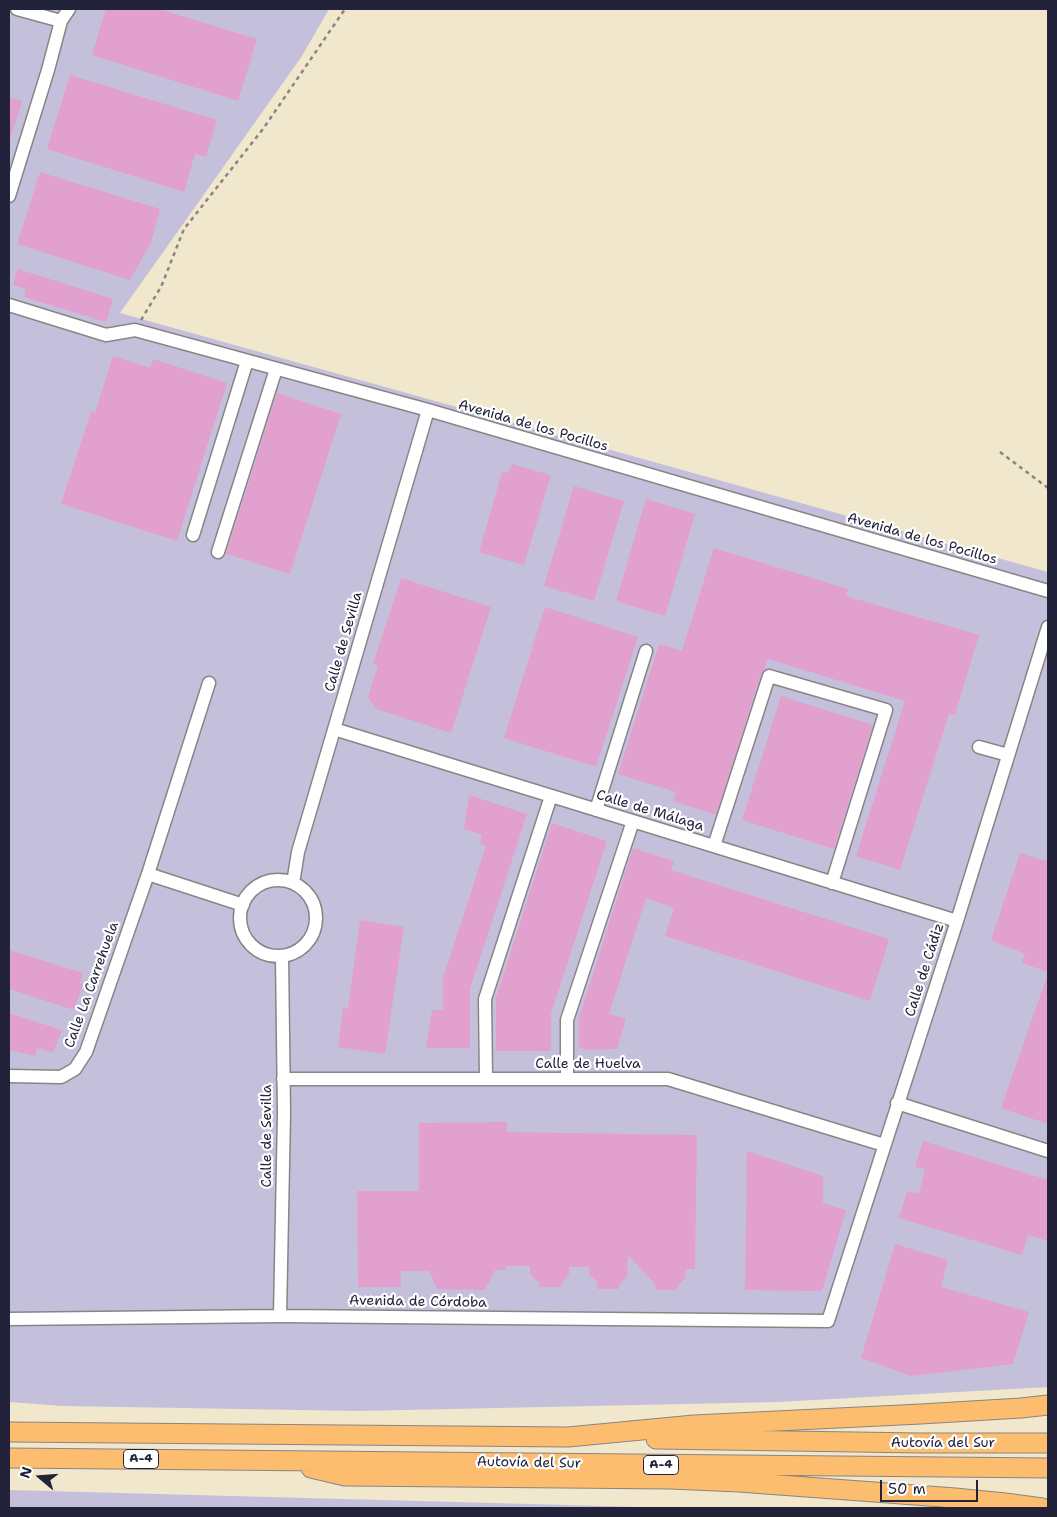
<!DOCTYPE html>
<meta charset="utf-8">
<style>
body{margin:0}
#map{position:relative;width:1057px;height:1517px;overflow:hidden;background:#f1e7cd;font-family:"Shantell Sans",sans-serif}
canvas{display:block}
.frame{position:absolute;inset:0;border:10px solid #22223b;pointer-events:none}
.north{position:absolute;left:15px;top:1452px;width:50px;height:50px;-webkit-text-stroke:4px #fff;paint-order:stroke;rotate:288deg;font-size:14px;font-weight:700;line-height:20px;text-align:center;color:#22223b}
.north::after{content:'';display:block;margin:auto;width:18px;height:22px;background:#22223b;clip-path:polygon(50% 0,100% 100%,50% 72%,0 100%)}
.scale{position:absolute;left:880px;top:1480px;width:98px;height:22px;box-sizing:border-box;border:2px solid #22223b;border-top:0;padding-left:6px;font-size:15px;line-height:18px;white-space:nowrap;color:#22223b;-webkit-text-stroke:4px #fff;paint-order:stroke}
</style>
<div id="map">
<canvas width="1057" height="1517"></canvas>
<div class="frame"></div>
<div class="north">N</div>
<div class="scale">50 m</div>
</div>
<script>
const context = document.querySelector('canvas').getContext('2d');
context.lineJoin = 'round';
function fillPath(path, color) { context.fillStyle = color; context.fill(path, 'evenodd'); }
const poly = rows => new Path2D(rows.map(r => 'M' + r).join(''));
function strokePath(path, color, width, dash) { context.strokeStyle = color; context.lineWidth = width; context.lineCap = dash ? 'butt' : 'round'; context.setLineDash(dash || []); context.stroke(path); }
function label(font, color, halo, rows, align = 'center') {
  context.font = font + ' "Shantell Sans",sans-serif'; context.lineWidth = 4.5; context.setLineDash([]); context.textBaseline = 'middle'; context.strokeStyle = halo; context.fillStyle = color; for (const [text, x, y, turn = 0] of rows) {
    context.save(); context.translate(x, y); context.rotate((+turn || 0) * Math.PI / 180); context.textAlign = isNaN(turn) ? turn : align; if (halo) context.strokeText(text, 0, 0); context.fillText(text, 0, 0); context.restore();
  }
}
fillPath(poly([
 [9,9,329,9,302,56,120,313,1048,572,1048,1387,778,1402,358,1411,63,1406,9,1402],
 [9,1490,679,1508,9,1508]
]), '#c4c0db');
fillPath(poly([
 [106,9,159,9,257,39,238,101,92,55],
 [70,75,217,120,206,157,195,154,184,192,47,149],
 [9,97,22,101,11,137,9,137],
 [40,172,160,209,151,243,130,280,17,244],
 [18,269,113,299,106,322,24,297,26,289,13,285],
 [113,356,150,368,153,359,227,383,177,541,61,504,91,411,95,413],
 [277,393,341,414,290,574,226,554],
 [512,464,551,475,524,565,479,552,502,472,508,473],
 [574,486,624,501,594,601,544,586],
 [646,499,695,514,665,616,616,601],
 [714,548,848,589,846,596,979,635,955,715,949,714,900,870,856,856,905,701,768,659,764,670,761,674,716,815,673,801,676,792,618,774,659,644,682,651],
 [401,578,491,607,451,733,376,709,368,697,378,666,373,664],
 [545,607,638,637,596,767,504,738],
 [781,696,873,725,834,849,742,820],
 [469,795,527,814,470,989,470,1048,426,1048,432,1010,443,1010,443,978,486,846,480,844,482,835,464,829],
 [552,823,607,841,551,1014,551,1051,496,1051,496,998],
 [633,848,674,861,671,870,889,939,870,1001,665,936,674,908,646,898,609,1014,626,1019,617,1049,586,1050,579,1047,579,1018],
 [1020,853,1048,862,1048,972,1022,963,1025,954,991,940],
 [360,920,404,927,385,1054,338,1047,343,1008,348,1009],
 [9,950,83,973,80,983,83,984,74,1010,9,989],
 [1047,976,1048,977,1048,1124,1001,1108],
 [9,1013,62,1030,53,1053,37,1048,35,1056,9,1050],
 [507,1122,507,1132,697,1135,695,1269,685,1269,685,1278,677,1287,677,1290,655,1290,655,1284,628,1255,627,1277,619,1285,619,1289,597,1289,597,1282,589,1274,589,1267,569,1267,569,1275,561,1283,561,1287,539,1287,539,1283,530,1274,530,1266,506,1266,506,1270,495,1270,485,1290,437,1289,429,1271,401,1271,401,1287,358,1287,357,1191,419,1191,419,1123],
 [923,1141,1048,1180,1048,1241,1028,1235,1022,1255,899,1218,907,1191,919,1194,925,1169,915,1167],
 [747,1151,823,1176,823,1203,846,1210,822,1291,745,1290],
 [895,1244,948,1260,941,1287,1029,1312,1013,1364,911,1376,861,1358]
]), '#e2a0cf');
const minor = poly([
 [17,9,61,21],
 [9,196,48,70,61,21,69,9],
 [9,305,106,335,135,330,428,410,1048,591],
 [193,535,247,361],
 [218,552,276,369],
 [334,729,957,921],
 [979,747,1008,755],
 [596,810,646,651],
 [714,846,769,676,886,710,832,883],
 [148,874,243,905],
 '240 918a38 38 0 1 1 76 0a38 38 0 1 1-76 0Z',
 [293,883,298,852,428,410],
 [9,1076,61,1077,75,1069,86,1052,148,874,209,683],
 [283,1079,668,1079,884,1145],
 [486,1079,485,999,551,796],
 [567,1079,567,1020,633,821],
 [897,1103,1048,1151],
 [280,1316,284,1113,282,956],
 [9,1319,280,1316,828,1321,957,921,1048,627]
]);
const highway = poly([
 [9,1432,568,1437,694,1425,921,1414,1021,1408,1048,1405],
 [656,1439,921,1443,1048,1443],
 [9,1458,1048,1468],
 [311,1468,345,1476,670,1479,739,1482,955,1498,1005,1503,1042,1508]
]);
strokePath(minor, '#8a8484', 15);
strokePath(highway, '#8a8484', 21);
strokePath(poly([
 [141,320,161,287,184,229,263,129,345,9],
 [1000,452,1048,488]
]), '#8a8484', 2.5, [4, 4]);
strokePath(minor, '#fff', 12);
strokePath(highway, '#fcbd6f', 19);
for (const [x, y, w] of [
 [141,1459,35],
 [661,1465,35]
]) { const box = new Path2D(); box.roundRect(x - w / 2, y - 9.5, w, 19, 4); context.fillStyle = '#fff'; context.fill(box); strokePath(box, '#22223b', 1); }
label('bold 12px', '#22223b', null, [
 ["A-4",141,1459],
 ["A-4",661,1465]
]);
label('14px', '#22223b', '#fff', [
 ["Avenida de los Pocillos",533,426,16],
 ["Avenida de los Pocillos",922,539,16],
 ["Calle de Sevilla",344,642,-74],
 ["Calle de Málaga",650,811,17],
 ["Calle de Cádiz",925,970,-72],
 ["Calle La Carrehuela",92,985,-70],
 ["Calle de Huelva",588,1064],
 ["Calle de Sevilla",267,1136,-90],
 ["Avenida de Córdoba",418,1302,1],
 ["Autovía del Sur",943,1443],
 ["Autovía del Sur",529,1463,1]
]);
</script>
